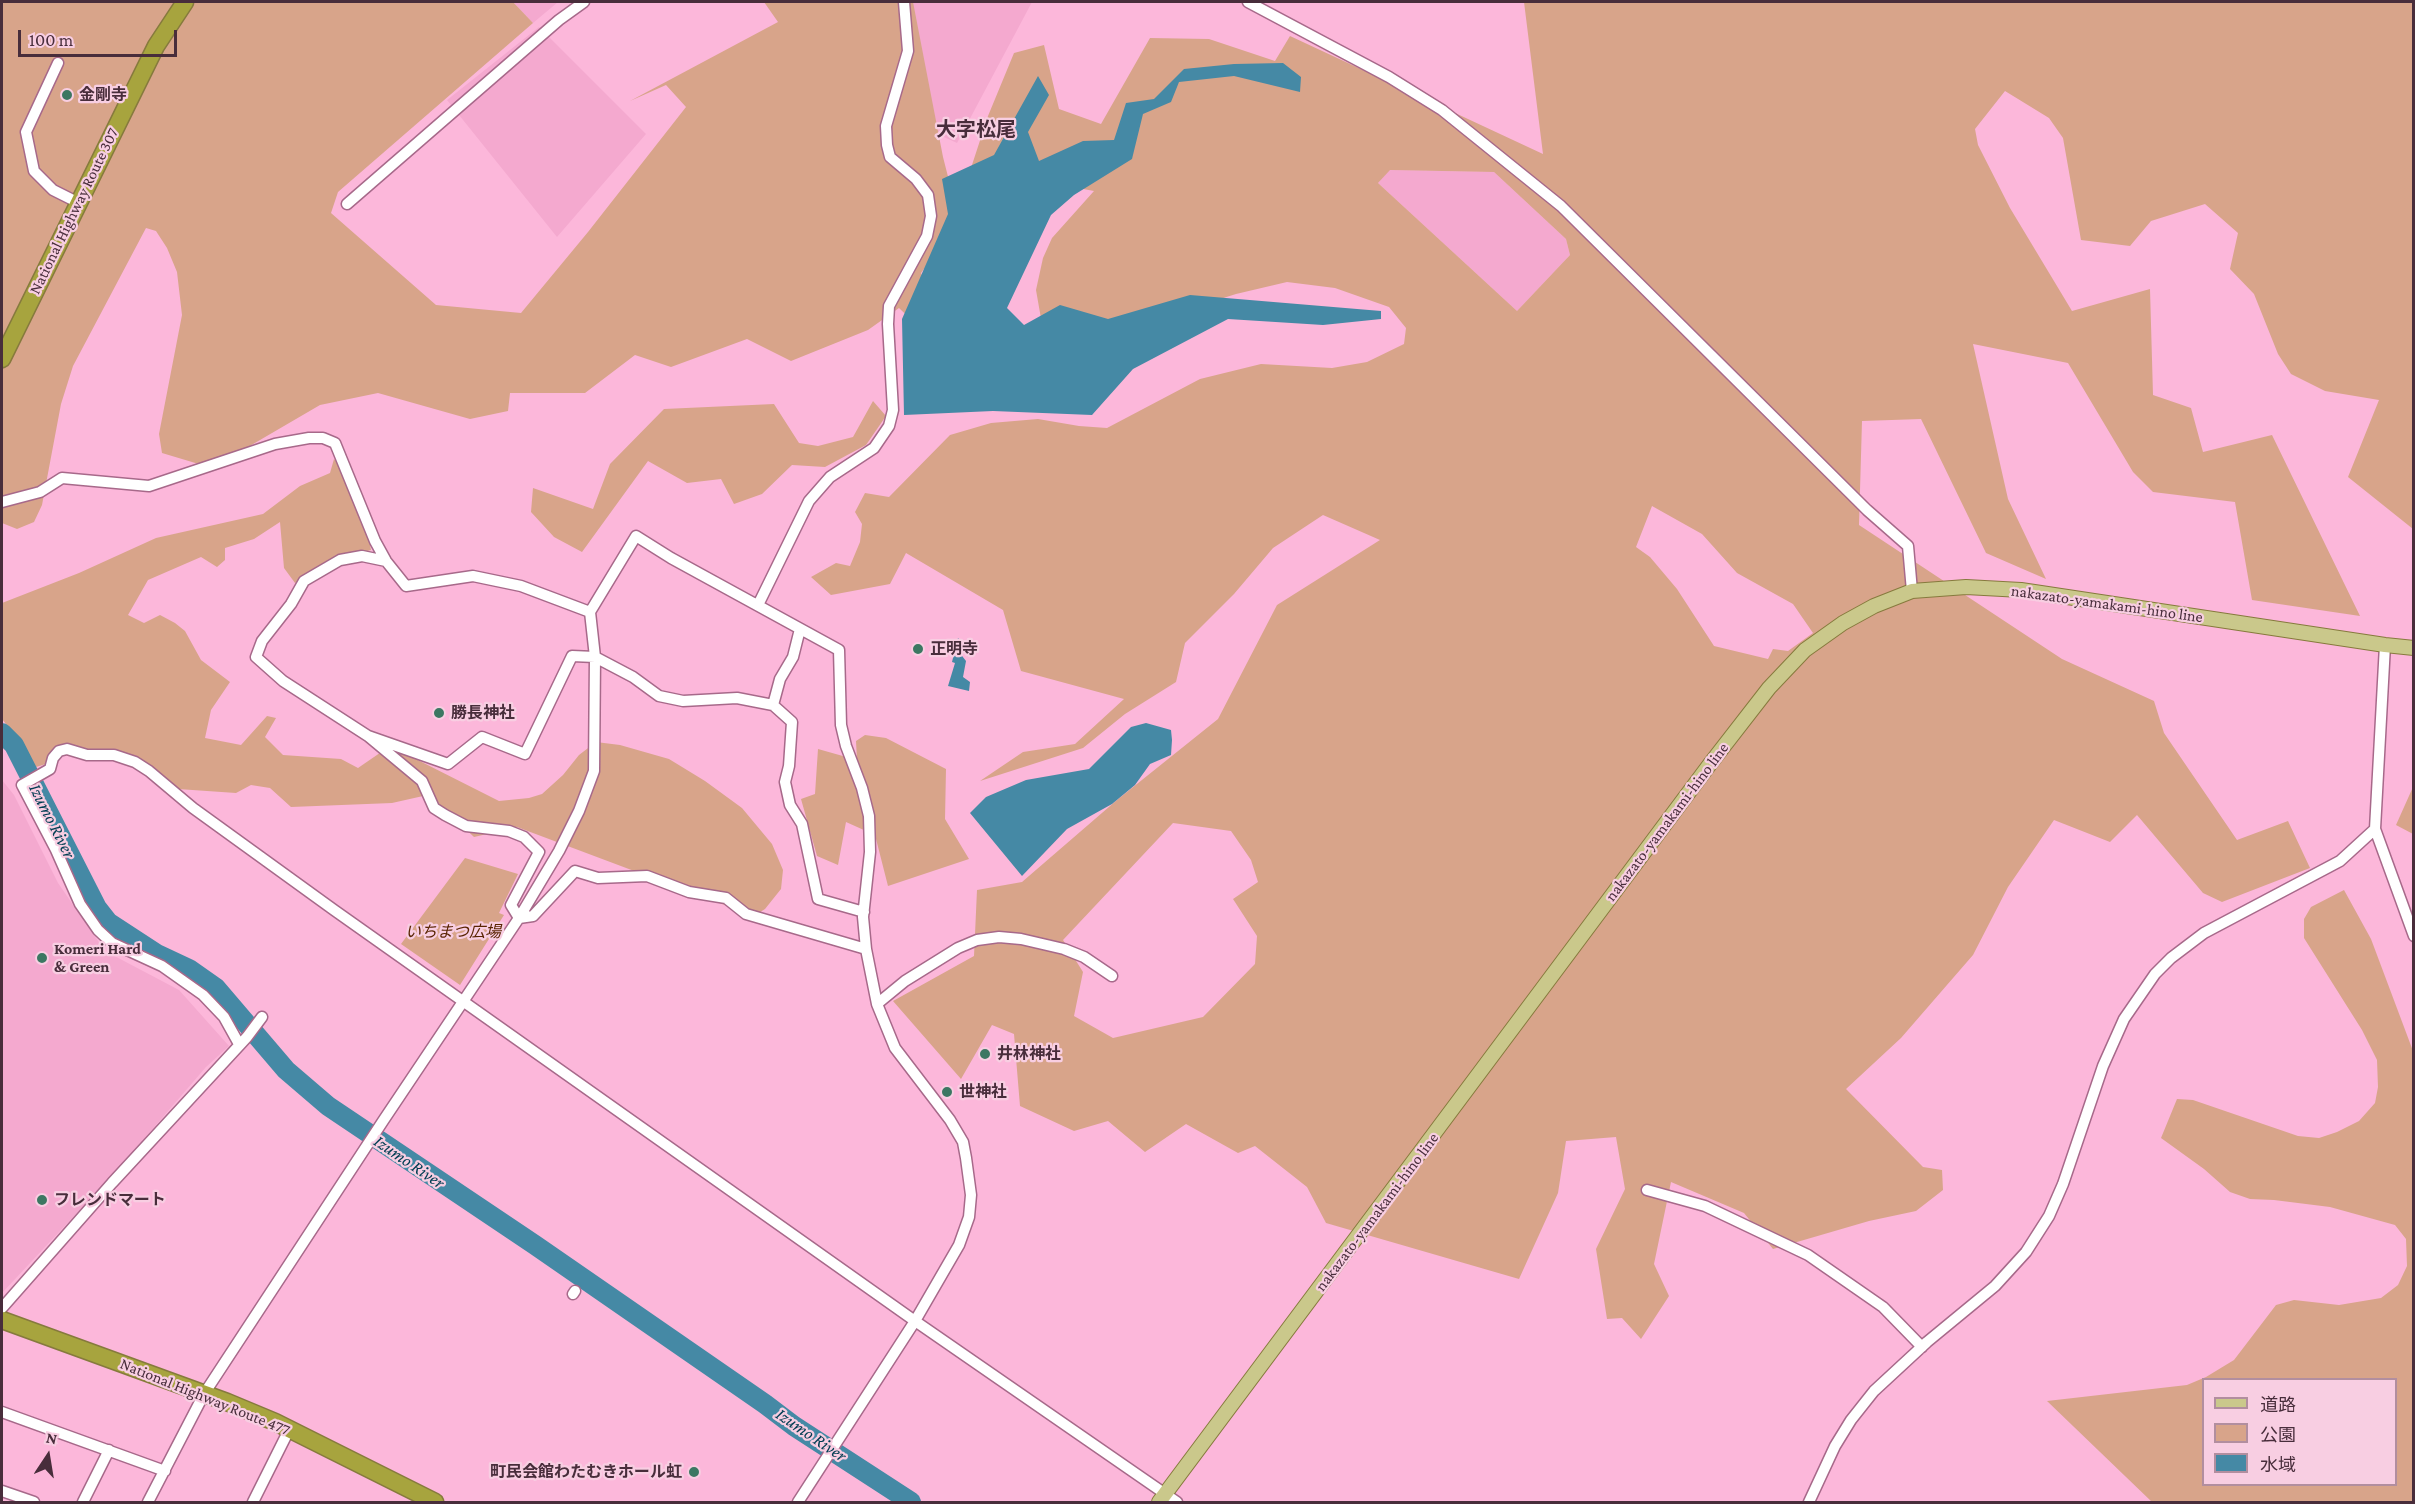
<!DOCTYPE html>
<meta charset="utf-8">
<style>
body{margin:0}
#map{position:relative;width:2415px;height:1504px;overflow:hidden;background:#fcb7da;font-family:"Crimson Pro","Noto Sans JP",serif}
canvas{display:block}
.frame{position:absolute;inset:0;border:3px solid #482d3b;pointer-events:none}
.legend{position:absolute;left:2202px;top:1378px;width:195px;height:108px;box-sizing:border-box;background:#f8cee2;border:2px solid #b28e9f;margin:0;padding:8px 10px;list-style:none;font-size:18px;color:#482d3b}
.legend li{display:flex;align-items:center;gap:12px;height:30px}
.legend b{width:30px;border:2px solid #b28e9f}
.north{position:absolute;left:18px;top:1426px;width:60px;height:60px;-webkit-text-stroke:4px #f8cee2;paint-order:stroke;rotate:12deg;font-size:16px;font-weight:700;line-height:24px;text-align:center;color:#482d3b}
.north::after{content:'';display:block;margin:auto;width:21px;height:27px;background:#482d3b;clip-path:polygon(50% 0,100% 100%,50% 72%,0 100%)}
.scale{position:absolute;left:18px;top:30px;width:159px;height:27px;box-sizing:border-box;border:3px solid #482d3b;border-top:0;padding-left:8px;font-size:18px;line-height:21px;white-space:nowrap;color:#482d3b;-webkit-text-stroke:4px #f8cee2;paint-order:stroke}
</style>
<div id="map">
<canvas width="2415" height="1504"></canvas>
<div class="frame"></div>
<ul class="legend">
<li><b style="height:8px;background:#cac88b"></b>道路</li>
<li><b style="height:16px;background:#d8a48a"></b>公園</li>
<li><b style="height:16px;background:#4589a5"></b>水域</li>
</ul>
<div class="north">N</div>
<div class="scale">100 m</div>
</div>
<script>
const context = document.querySelector('canvas').getContext('2d');
context.lineJoin = 'round';
function fillPath(path, color) { context.fillStyle = color; context.fill(path, 'evenodd'); }
const poly = rows => new Path2D(rows.map(r => 'M' + r).join(''));
function strokePath(path, color, width, dash) { context.strokeStyle = color; context.lineWidth = width; context.lineCap = dash ? 'butt' : 'round'; context.setLineDash(dash || []); context.stroke(path); }
function label(font, color, halo, rows, align = 'center') {
  context.font = font + ' "Crimson Pro","Noto Sans JP",serif'; context.lineWidth = 4.5; context.setLineDash([]); context.textBaseline = 'middle'; context.strokeStyle = halo; context.fillStyle = color; for (const [text, x, y, turn = 0] of rows) {
    context.save(); context.translate(x, y); context.rotate((+turn || 0) * Math.PI / 180); context.textAlign = isNaN(turn) ? turn : align; if (halo) context.strokeText(text, 0, 0); context.fillText(text, 0, 0); context.restore();
  }
}
fillPath(poly([
 [513,2,558,2,533,23],
 [909,2,1032,2,957,143,880,108],
 [539,27,646,134,557,237,447,100],
 [1389,170,1494,172,1566,239,1570,255,1517,311,1378,183],
 [2,780,14,795,58,883,105,951,179,990,229,1046,206,1067,119,1168,2,1293]
]), '#f4a9cf');
fillPath(poly([
 [2,2,513,2,533,23,338,192,331,213,436,305,521,313,588,232,686,107,666,85,630,101,778,22,764,2,913,2,943,157,959,220,921,273,936,312,925,333,899,308,868,330,791,361,747,339,671,367,635,355,585,393,510,393,508,411,470,419,378,393,320,405,212,468,162,453,159,434,182,315,177,272,167,248,156,231,146,228,73,366,61,404,42,505,34,522,17,529,2,523],
 [1524,2,2413,2,2413,529,2348,477,2379,400,2325,391,2291,374,2278,354,2254,294,2230,269,2238,233,2205,204,2151,221,2130,246,2081,240,2063,138,2049,118,2005,91,1975,129,1978,145,2010,208,2072,311,2150,289,2153,395,2191,408,2203,452,2272,435,2360,616,2252,600,2235,502,2153,492,2133,472,2068,363,1973,344,2008,499,2046,579,1986,553,1921,419,1862,421,1859,525,2062,659,2154,701,2164,733,2237,840,2288,821,2310,868,2222,902,2203,893,2137,815,2110,842,2054,820,2008,887,1973,955,1901,1038,1846,1089,1923,1167,1942,1170,1943,1190,1916,1211,1869,1221,1773,1249,1744,1213,1671,1182,1654,1264,1669,1296,1641,1339,1622,1318,1607,1319,1596,1249,1625,1189,1616,1137,1566,1141,1558,1193,1519,1279,1326,1223,1307,1187,1255,1146,1238,1153,1186,1124,1145,1152,1108,1121,1074,1131,1020,1106,1014,1034,992,1025,961,1079,893,1001,974,956,977,890,1022,882,1117,800,1218,719,1277,605,1380,540,1323,515,1273,548,1234,594,1185,643,1176,682,1125,714,1083,748,980,781,1023,752,1075,744,1124,699,1021,671,1003,610,906,553,890,584,831,595,811,577,836,563,850,566,860,542,862,524,855,512,865,493,889,497,950,435,991,423,1038,419,1079,426,1107,428,1200,379,1261,364,1332,368,1367,362,1404,344,1406,328,1389,307,1335,288,1287,282,1236,294,1138,325,1043,330,1036,290,1043,258,1052,238,1094,191,971,168,988,116,1014,53,1044,45,1059,109,1101,124,1150,38,1209,39,1275,61,1290,36,1543,154],
 [1390,170,1494,172,1566,239,1570,255,1517,311,1378,183],
 [1652,506,1702,534,1737,573,1793,604,1813,633,1788,651,1773,649,1768,659,1714,646,1677,589,1650,557,1636,547],
 [1173,823,1231,831,1251,860,1258,882,1233,899,1257,936,1255,964,1203,1017,1113,1038,1074,1016,1083,972,1063,940],
 [873,401,886,416,866,445,825,467,792,465,762,494,734,504,721,479,687,483,648,461,582,552,554,537,531,512,533,488,593,509,610,464,664,409,774,404,799,443,818,446,853,437],
 [334,459,344,470,367,528,371,550,341,558,295,583,284,568,280,522,254,539,225,548,225,560,217,567,201,557,148,580,128,615,144,623,160,615,175,623,185,631,201,660,230,682,211,710,205,738,241,745,267,716,276,718,265,737,283,755,341,759,358,768,390,746,499,801,529,798,542,794,563,775,579,755,596,742,620,745,669,759,705,781,742,808,772,844,783,870,781,889,765,909,754,916,517,827,474,837,440,805,432,794,392,803,291,807,270,788,251,785,236,793,178,789,136,756,61,746,46,764,36,767,14,734,2,719,2,603,79,573,156,538,263,514,300,486,330,473],
 [865,735,886,738,946,769,945,819,969,859,888,886,875,835,846,822,838,865,817,856,801,799,815,794,818,749,857,760,856,741],
 [2413,787,2414,834,2413,834,2396,825],
 [465,858,518,874,499,913,504,915,460,985,401,944],
 [2344,890,2371,939,2413,1051,2413,1502,2152,1502,2047,1401,2187,1385,2206,1377,2234,1360,2276,1305,2294,1300,2339,1305,2381,1298,2398,1285,2407,1266,2406,1239,2395,1225,2330,1207,2274,1200,2250,1199,2230,1192,2204,1169,2161,1138,2177,1099,2193,1100,2298,1136,2319,1138,2337,1132,2359,1121,2375,1103,2378,1087,2377,1060,2362,1030,2304,938,2304,919,2311,907],
 [2204,1380,2396,1380,2396,1484,2204,1484]
]), '#d8a48a');
fillPath(poly([
 [1283,63,1301,77,1300,92,1234,76,1179,82,1171,102,1143,114,1132,159,1074,195,1051,215,1007,308,1024,325,1060,305,1108,319,1190,295,1381,311,1381,319,1323,325,1228,319,1133,369,1092,415,993,411,904,415,902,319,948,214,942,179,994,155,1038,76,1049,95,1028,132,1039,161,1083,141,1114,140,1126,103,1154,99,1184,69,1234,64],
 [958,638,960,640,959,652,966,661,963,677,970,682,969,691,948,686,955,663,952,662],
 [1146,723,1171,730,1172,740,1171,755,1150,764,1135,785,1112,804,1067,829,1022,876,970,813,986,797,1026,780,1089,769,1131,727]
]), '#4589a5');
strokePath(poly([
 [2,733,14,745,97,908,108,922,157,954,189,969,216,988,286,1070,328,1106,535,1245,765,1404,794,1426,911,1502]
]), '#4589a5', 20);
const minor = poly([
 [1248,2,1389,77,1442,110,1561,206,1867,510,1908,546,1912,591],
 [58,63,26,132,34,171,53,190,79,203],
 [347,204,559,20,584,2],
 [2,502,40,492,62,478,149,486,275,444,309,438,323,438,335,443,375,541,386,561,406,586,473,576,521,586,590,612],
 [386,561,362,556,340,560,304,581,291,604,262,641,256,657,283,681,368,736,422,781,434,808,445,815,466,826,509,831,524,837,539,852,511,905,519,918],
 [758,605,809,501,830,477,874,448,889,426,893,410,888,324,889,306,927,236,931,216,928,195,916,179,890,157,887,145,886,126,908,51,904,2],
 [2385,645,2375,829,2414,936],
 [773,705,780,679,793,657,800,629],
 [368,736,448,764,482,737,525,754,572,656,595,657,633,677,659,696,683,701,737,698,773,705,792,722,789,766,785,782,790,805,802,824,818,899,864,912],
 [519,918,533,916,575,871,598,878,647,876,689,892,726,898,746,914,866,949],
 [877,1004,905,981,958,948,977,940,999,937,1021,939,1064,949,1084,957,1112,976],
 [239,1044,224,1017,203,995,162,966,112,943,98,930,80,904,56,850,22,785,50,769,53,758,59,751,67,749,87,755,114,755,135,762,149,771,193,808,334,910,915,1321,1177,1502],
 [1647,1190,1705,1206,1808,1255,1883,1307,1922,1347],
 [573,1294,575,1291],
 [2,1308,112,1183,247,1037,262,1017],
 [2,1412,165,1471],
 [2,1491,34,1502],
 [83,1502,109,1450],
 [148,1502,204,1394,383,1121,519,918,559,851,579,811,594,771,595,657,590,612,636,536,671,558,839,650,841,725,846,746,862,788,869,816,870,852,863,917,866,949,877,1004,895,1048,950,1120,963,1142,966,1158,971,1195,969,1217,959,1245,915,1321,798,1502],
 [253,1502,289,1430],
 [1809,1502,1835,1446,1851,1420,1874,1391,1927,1342,1995,1286,2026,1252,2049,1216,2063,1184,2103,1066,2124,1019,2155,974,2171,958,2204,933,2340,861,2375,829]
]);
const major = poly([
 [1159,1502,1710,764,1769,688,1805,650,1843,623,1874,606,1912,591,1966,587,2021,590,2385,645,2414,648]
]);
const highway = poly([
 [2,359,156,46,185,2],
 [2,1320,227,1402,275,1422,435,1502]
]);
strokePath(minor, '#a7698a', 13);
strokePath(major, '#867a3d', 16);
strokePath(highway, '#867a3d', 19);
strokePath(minor, '#fff', 10);
strokePath(major, '#cac88b', 14);
strokePath(highway, '#a7a43e', 16);
for (const [x, y, r, color] of [
 [67,95,6,"#3c7762"],
 [918,649,6,"#3c7762"],
 [439,713,6,"#3c7762"],
 [42,958,6,"#3c7762"],
 [985,1054,6,"#3c7762"],
 [947,1092,6,"#3c7762"],
 [42,1200,6,"#3c7762"],
 [694,1472,6,"#3c7762"]
]) { const dot = new Path2D(); dot.arc(x, y, r, 0, 2 * Math.PI); context.fillStyle = color; context.fill(dot); strokePath(dot, '#f8cee2', 2); }
label('bold 16px', '#482d3b', '#f8cee2', [
 ["金剛寺",79,95],
 ["正明寺",930,649],
 ["勝長神社",451,713],
 ["Komeri Hard",54,949],
 ["& Green",54,967],
 ["井林神社",997,1054],
 ["世神社",959,1092],
 ["フレンドマート",54,1200],
 ["町民会館わたむきホール虹",682,1472,"right"]
], 'left');
label('16px', '#482d3b', '#f8cee2', [
 ["National Highway Route 307",74,211,-64],
 ["nakazato-yamakami-hino line",2107,604,8],
 ["nakazato-yamakami-hino line",1667,822,-53],
 ["nakazato-yamakami-hino line",1377,1212,-53],
 ["National Highway Route 477",205,1397,22]
]);
label('italic 16px', '#592402', '#f8cee2', [
 ["いちまつ広場",453,932]
]);
label('italic 18px', '#003d52', '#f8cee2', [
 ["Izumo River",52,821,63],
 ["Izumo River",409,1162,34],
 ["Izumo River",811,1435,34]
]);
label('bold 20px', '#482d3b', '#f8cee2', [
 ["大字松尾",976,130]
]);
</script>
